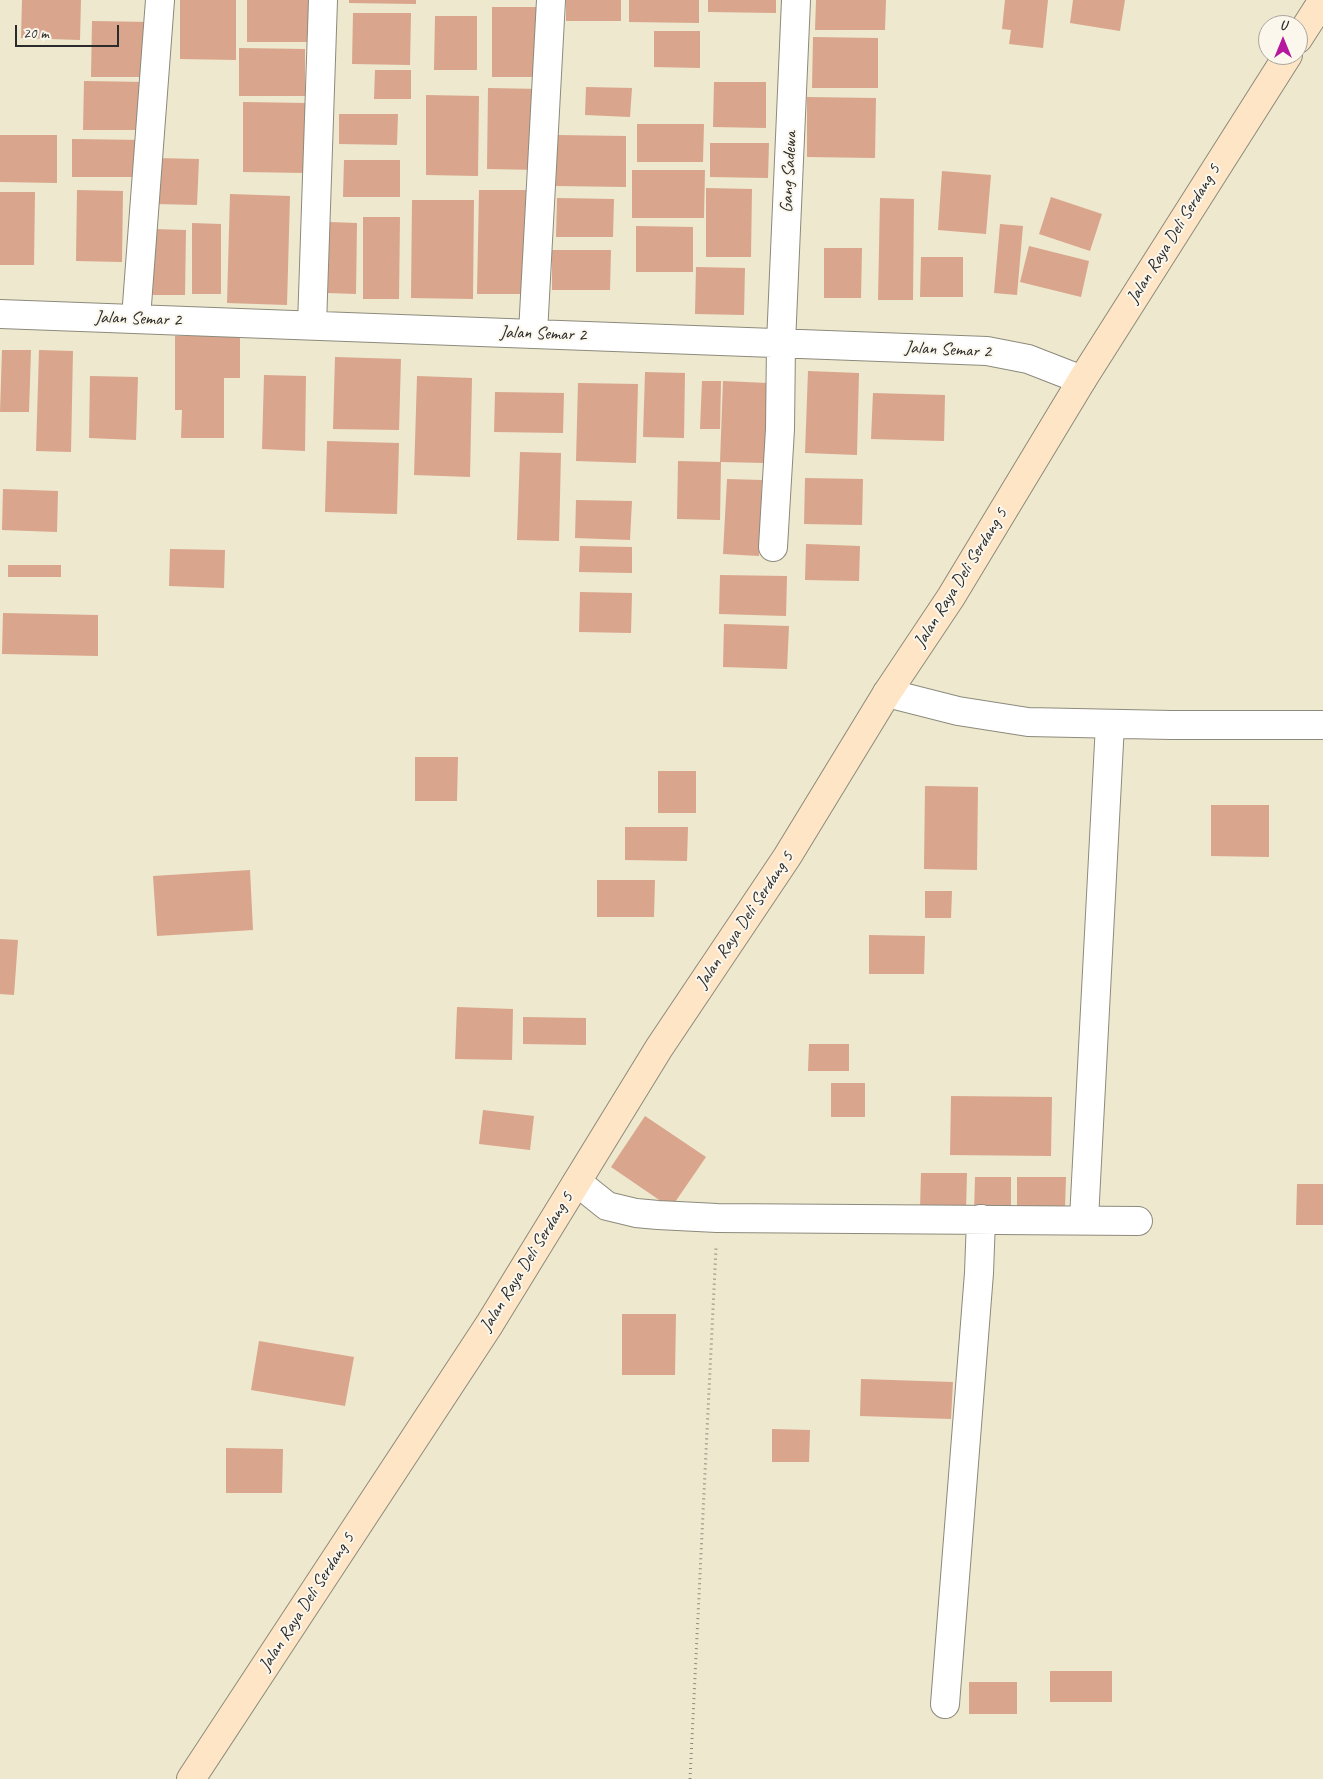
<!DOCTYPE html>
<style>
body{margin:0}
#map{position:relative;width:1323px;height:1779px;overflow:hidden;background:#eee8ce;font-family:Caveat,sans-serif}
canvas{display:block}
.north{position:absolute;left:1258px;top:15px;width:50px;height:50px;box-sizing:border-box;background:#fbf7ec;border:1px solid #a8a59f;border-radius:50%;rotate:0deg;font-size:14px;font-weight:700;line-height:20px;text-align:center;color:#2b2b2b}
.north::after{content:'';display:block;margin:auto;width:18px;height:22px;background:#b5179e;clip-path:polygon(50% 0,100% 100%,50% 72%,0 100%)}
.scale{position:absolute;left:15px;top:25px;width:104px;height:22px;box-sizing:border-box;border:2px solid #2b2b2b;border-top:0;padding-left:6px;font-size:15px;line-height:18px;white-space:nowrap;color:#2b2b2b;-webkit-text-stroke:4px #fbf7ec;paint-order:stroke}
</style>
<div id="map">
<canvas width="1323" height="1779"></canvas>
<div class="north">U</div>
<div class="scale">20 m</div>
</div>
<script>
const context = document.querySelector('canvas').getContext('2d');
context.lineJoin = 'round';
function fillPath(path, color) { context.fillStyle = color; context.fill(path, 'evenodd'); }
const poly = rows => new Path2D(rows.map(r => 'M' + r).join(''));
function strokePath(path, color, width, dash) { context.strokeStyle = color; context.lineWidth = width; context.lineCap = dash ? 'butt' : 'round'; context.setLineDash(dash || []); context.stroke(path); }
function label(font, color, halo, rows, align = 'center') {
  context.font = font + ' Caveat,sans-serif'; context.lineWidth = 4; context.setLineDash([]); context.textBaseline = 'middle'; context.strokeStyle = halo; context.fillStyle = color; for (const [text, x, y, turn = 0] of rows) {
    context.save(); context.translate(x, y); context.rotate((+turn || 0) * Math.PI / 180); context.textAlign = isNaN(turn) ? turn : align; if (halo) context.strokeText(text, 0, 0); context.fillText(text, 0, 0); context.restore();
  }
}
fillPath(poly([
 [22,0,81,0,80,40,21,38],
 [180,0,236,0,236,60,180,59],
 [247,0,313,0,313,42,247,42],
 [349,0,416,0,416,4,349,3],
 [566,0,621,0,621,21,566,21],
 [629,0,699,0,699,23,629,22],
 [708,0,776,0,776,13,708,12],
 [816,0,886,0,885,30,815,30],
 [1005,0,1048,0,1043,48,1009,44,1011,30,1002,29],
 [1073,0,1125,0,1120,31,1070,23],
 [492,7,539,7,538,77,492,77],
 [353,13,411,13,410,65,352,64],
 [435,16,477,16,477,70,434,70],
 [92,21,151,22,151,77,91,77],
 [654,31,700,31,700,68,654,67],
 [813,37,878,38,878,88,812,88],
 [239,48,305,49,305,96,239,96],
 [375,70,411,70,411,99,374,99],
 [84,81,146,82,146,130,83,130],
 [714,82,766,82,766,128,713,127],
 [586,87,632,88,630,117,585,115],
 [488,88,541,89,540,170,487,169],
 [426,95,479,96,478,176,426,175],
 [807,97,876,98,875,158,807,157],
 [243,102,307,103,306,173,243,172],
 [339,114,398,114,397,145,339,144],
 [637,124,704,124,703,162,637,162],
 [0,135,57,135,57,183,0,182],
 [557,135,626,136,626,187,556,186],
 [72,139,144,140,144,177,72,177],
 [710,143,769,143,768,178,710,177],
 [156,158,199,159,197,205,155,204],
 [344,160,400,160,400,197,343,197],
 [632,170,705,170,704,218,632,218],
 [942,171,991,175,986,234,938,230],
 [706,188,752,189,751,257,706,257],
 [77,190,123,191,122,262,76,261],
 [479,190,533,190,532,294,477,294],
 [0,192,35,192,34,265,0,265],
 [230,194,290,196,287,305,227,303],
 [1051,197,1102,214,1090,251,1039,234],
 [557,198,614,199,613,237,556,237],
 [880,198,914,199,913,300,878,300],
 [412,200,474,200,473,299,411,298],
 [363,217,400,217,399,299,363,299],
 [329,222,357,223,356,294,328,293],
 [192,223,221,224,221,294,192,294],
 [1000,224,1023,226,1017,295,994,293],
 [636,226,693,227,693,272,636,272],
 [154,229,186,230,185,295,153,295],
 [1029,246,1089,261,1081,297,1020,282],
 [824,248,862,248,861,298,824,298],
 [552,250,611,250,610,290,552,290],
 [921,257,963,257,963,297,920,297],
 [696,267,745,268,744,315,695,314],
 [175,336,240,336,240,378,224,378,224,438,181,438,182,410,175,410],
 [2,350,31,350,29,412,0,412],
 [39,350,73,351,71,452,36,451],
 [335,357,401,359,399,430,333,429],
 [808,371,859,373,857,455,805,453],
 [645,372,685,373,684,438,643,437],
 [264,375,306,376,305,451,262,449],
 [90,376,138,377,136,440,89,438],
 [417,376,472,378,470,477,414,475],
 [702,381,721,381,720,429,700,429],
 [723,381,768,383,765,463,721,462,720,520,677,519,678,461,720,462],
 [578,383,638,384,636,463,576,461],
 [495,392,564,393,563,433,494,432],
 [873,393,945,395,944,441,871,439],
 [327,441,399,443,397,514,325,512],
 [520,452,561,453,559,541,517,540],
 [805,478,863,479,862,525,804,524],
 [727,479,762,480,759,556,723,554],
 [3,489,58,491,57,532,2,530],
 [576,500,632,501,630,540,575,538],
 [806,544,860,546,859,581,805,580],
 [580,546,632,547,632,573,579,572],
 [170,549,225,550,224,588,169,586],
 [8,565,61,565,61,577,8,577],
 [720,575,787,576,786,616,719,614],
 [580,592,632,593,631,633,579,632],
 [3,613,98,615,98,656,2,654],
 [724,624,789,626,787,669,723,667],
 [415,757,458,757,457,801,415,801],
 [658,771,696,771,696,813,658,813],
 [925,786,978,787,977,870,924,869],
 [1211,805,1269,805,1269,857,1211,856],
 [625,827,688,827,687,861,625,860],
 [250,870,253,930,157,936,153,876],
 [597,880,655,880,654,917,597,917],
 [925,891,952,891,951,918,925,918],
 [869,935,925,936,924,974,869,974],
 [0,939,18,940,14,995,0,994],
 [457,1007,513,1009,512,1060,455,1059],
 [523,1017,586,1018,586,1045,523,1044],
 [809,1044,849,1044,849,1071,808,1071],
 [831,1083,865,1083,865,1117,831,1117],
 [951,1096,1052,1097,1051,1156,950,1155],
 [483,1110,534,1116,530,1150,479,1144],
 [645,1116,706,1157,671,1208,611,1167],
 [921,1173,967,1173,966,1210,920,1209],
 [975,1177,1011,1177,1011,1213,974,1213],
 [1017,1177,1066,1177,1065,1208,1017,1207],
 [1297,1184,1323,1184,1323,1225,1296,1225],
 [622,1314,676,1314,675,1375,622,1375],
 [259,1341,354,1357,345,1406,251,1390],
 [861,1379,953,1382,951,1419,860,1416],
 [772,1429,810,1430,809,1462,772,1462],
 [226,1448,283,1449,282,1493,226,1493],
 [1050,1671,1112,1671,1112,1702,1050,1702],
 [969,1682,1017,1682,1017,1714,969,1714]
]), '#d9a58c');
const street = poly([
 [0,314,987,351,1028,359,1082,380],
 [136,318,160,0],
 [312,325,323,0],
 [533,333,551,0],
 [773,547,780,429,781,343,796,0],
 [887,693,958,711,1028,722,1171,725,1323,725],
 [577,1182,607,1206,636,1213,658,1215,717,1218,1138,1221],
 [1084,1219,1110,724],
 [945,1704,979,1273,981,1219]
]);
const secondary = poly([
 [1298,39,1323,0],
 [191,1779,489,1325,659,1048,787,857,887,693,951,597,1082,380,1288,55]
]);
strokePath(street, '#8c8a7c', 30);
strokePath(secondary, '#8c8a7c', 30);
strokePath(poly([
 [690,1779,716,1248]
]), '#8c8a7c', 3, [1, 4]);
strokePath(street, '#fff', 28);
strokePath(secondary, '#fee5c5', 28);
label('18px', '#2b2b2b', '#fbf7ec', [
 ["Gang Sadewa",789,172,-87],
 ["Jalan Raya Deli Serdang 5",1174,234,-58],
 ["Jalan Semar 2",138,319,2],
 ["Jalan Semar 2",543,334,2],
 ["Jalan Semar 2",948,350,3],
 ["Jalan Raya Deli Serdang 5",961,578,-58],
 ["Jalan Raya Deli Serdang 5",745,920,-56],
 ["Jalan Raya Deli Serdang 5",527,1262,-58],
 ["Jalan Raya Deli Serdang 5",307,1602,-57]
]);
</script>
